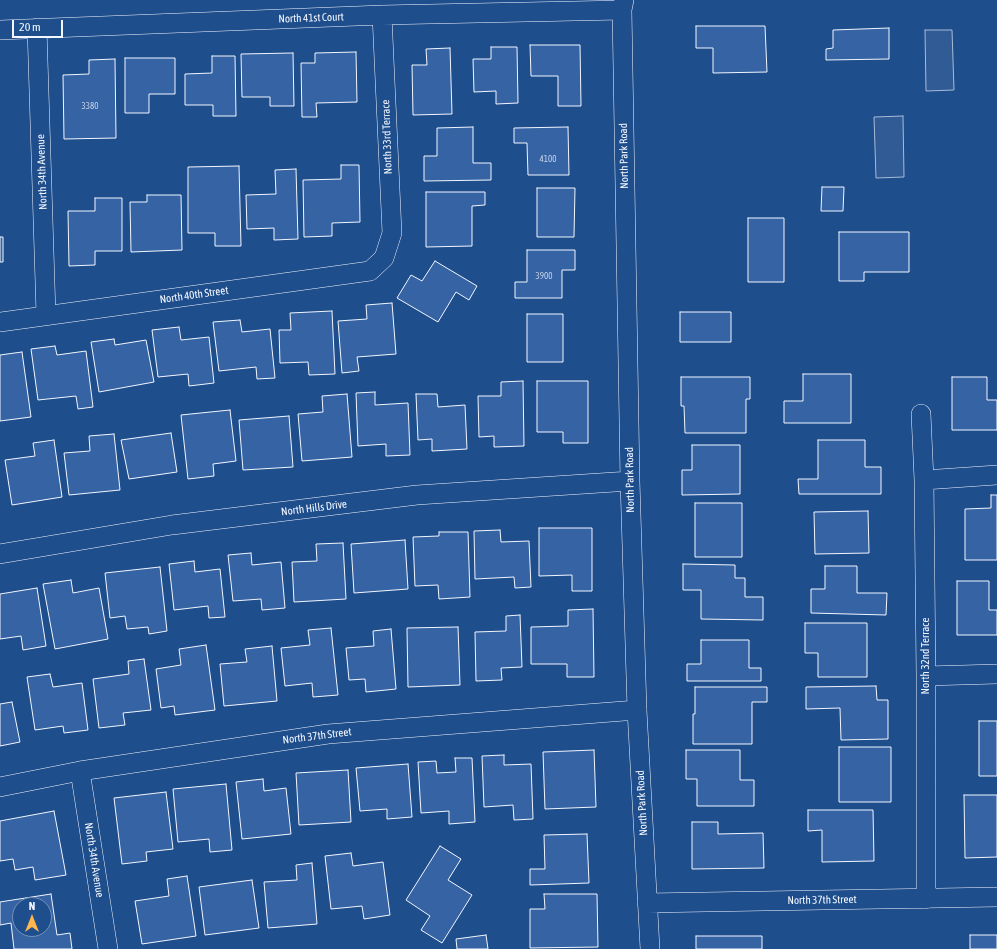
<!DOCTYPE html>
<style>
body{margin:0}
#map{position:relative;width:997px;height:949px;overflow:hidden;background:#1f4e8c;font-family:"Asap Condensed",sans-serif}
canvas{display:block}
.north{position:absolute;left:12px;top:897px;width:40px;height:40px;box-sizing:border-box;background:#1f4e8c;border:1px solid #7391ba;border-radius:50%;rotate:0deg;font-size:11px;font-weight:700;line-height:16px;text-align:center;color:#f2f6ff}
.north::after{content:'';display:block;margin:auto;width:14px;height:18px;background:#ffb74d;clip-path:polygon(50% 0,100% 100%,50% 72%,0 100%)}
.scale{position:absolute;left:12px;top:20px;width:51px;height:18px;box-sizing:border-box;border:2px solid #f2f6ff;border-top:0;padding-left:5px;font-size:12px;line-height:14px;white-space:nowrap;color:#f2f6ff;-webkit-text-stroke:3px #1f4e8c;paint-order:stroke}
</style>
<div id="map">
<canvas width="997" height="949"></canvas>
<div class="north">N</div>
<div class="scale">20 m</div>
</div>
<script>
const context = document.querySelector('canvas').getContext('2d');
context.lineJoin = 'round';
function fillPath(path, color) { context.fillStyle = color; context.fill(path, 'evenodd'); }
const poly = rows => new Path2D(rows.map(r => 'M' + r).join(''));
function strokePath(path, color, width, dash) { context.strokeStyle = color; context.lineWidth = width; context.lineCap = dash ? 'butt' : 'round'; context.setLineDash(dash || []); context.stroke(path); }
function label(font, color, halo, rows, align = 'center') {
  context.font = font + ' "Asap Condensed",sans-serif'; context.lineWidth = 3; context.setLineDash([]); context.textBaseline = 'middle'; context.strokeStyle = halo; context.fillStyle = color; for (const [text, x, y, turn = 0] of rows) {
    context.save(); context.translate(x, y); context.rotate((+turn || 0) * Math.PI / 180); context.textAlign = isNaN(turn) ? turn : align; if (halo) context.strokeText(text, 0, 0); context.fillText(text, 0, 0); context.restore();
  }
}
const built = poly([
 [925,30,952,30,954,90,926,91,925,30],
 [903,116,904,177,876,178,874,117,903,116]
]);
fillPath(built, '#305b95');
strokePath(built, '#a8bbd7', 1);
const building = poly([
 [696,26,765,26,767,72,713,73,713,48,696,48,696,26],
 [889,28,889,59,826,60,826,49,833,48,833,30,889,28],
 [530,45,580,45,581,106,558,106,558,76,531,76,530,45],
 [491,47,517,47,518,103,496,104,496,91,474,92,473,59,491,59,491,47],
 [450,48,452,114,413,115,412,65,427,65,426,49,450,48],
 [356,52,357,102,316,103,317,117,302,117,301,63,315,63,315,53,356,52],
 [293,53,294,106,270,106,270,97,242,97,241,54,293,53],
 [212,56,235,56,236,116,213,116,213,105,185,105,185,74,212,73,212,56],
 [125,58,175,58,175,94,149,94,149,113,125,113,125,58],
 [115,59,116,138,64,139,63,75,89,74,89,60,115,59],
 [473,127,473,163,491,163,491,180,424,181,424,156,437,156,437,128,473,127],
 [568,127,569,175,528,175,527,143,514,143,514,128,568,127],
 [341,165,359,165,360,222,332,223,332,236,304,237,303,180,341,179,341,165],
 [239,166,241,246,215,246,215,233,188,233,188,167,239,166],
 [296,169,298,239,274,240,274,228,247,229,246,195,276,194,275,170,296,169],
 [822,187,844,187,843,211,821,211,822,187],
 [537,188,575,188,574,237,537,237,537,188],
 [426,192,485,192,485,205,472,206,472,246,426,247,426,192],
 [147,195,181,195,182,250,131,252,130,202,147,202,147,195],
 [95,198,122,198,122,251,95,251,95,265,69,266,68,211,95,211,95,198],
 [748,218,784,218,784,282,748,282,748,218],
 [839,232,909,232,909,272,864,272,864,281,839,281,839,232],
 [0,237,3,237,3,262,0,262,0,237],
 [527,250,575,250,575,270,562,270,562,298,515,298,515,282,527,282,527,250],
 [435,261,477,286,469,300,456,292,438,322,397,298,411,275,422,281,435,261],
 [392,303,396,354,357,357,359,371,342,373,338,321,367,319,366,305,392,303],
 [332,311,335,374,309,375,308,362,280,363,279,330,291,330,290,313,332,311],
 [680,312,731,312,731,342,680,342,680,312],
 [527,314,563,314,563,362,527,362,527,314],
 [240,320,242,332,270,329,275,378,257,379,256,367,219,371,213,322,240,320],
 [179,327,181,340,209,337,214,383,189,386,188,374,158,377,152,330,179,327],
 [114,339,115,345,146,340,154,382,99,392,91,342,114,339],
 [55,346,57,355,86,351,93,407,78,409,76,396,38,400,31,349,55,346],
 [22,352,31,417,0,421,0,355,22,352],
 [803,374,851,374,851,423,784,423,784,401,803,401,803,374],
 [681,377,750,377,750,399,746,399,746,433,685,433,684,406,681,406,681,377],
 [952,377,987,377,987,400,997,400,997,430,952,430,952,377],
 [523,381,524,446,494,447,494,436,479,437,478,396,501,396,501,382,523,381],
 [537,381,588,381,588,443,563,443,563,432,537,432,537,381],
 [375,392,375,405,408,403,410,455,386,456,386,444,358,446,356,393,375,392],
 [347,394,352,457,302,461,298,414,323,412,322,396,347,394],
 [416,394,437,394,438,407,465,405,467,449,432,451,432,439,418,440,416,394],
 [230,410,236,461,213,464,214,476,188,479,181,415,230,410],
 [289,416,293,467,243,470,239,420,289,416],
 [171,433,177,472,129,479,121,440,171,433],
 [114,434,120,490,69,495,64,453,90,451,89,436,114,434],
 [54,440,62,497,12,505,5,460,35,456,33,443,54,440],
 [818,440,865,440,865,467,881,467,881,494,799,494,798,479,818,479,818,440],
 [692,445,740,445,740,494,682,495,682,470,692,470,692,445],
 [991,495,997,495,997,560,965,560,965,509,991,508,991,495],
 [695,503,742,503,742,557,695,557,695,503],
 [868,511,869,553,815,554,814,512,868,511],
 [539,528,592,528,592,591,572,591,572,575,539,576,539,528],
 [500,530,501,542,529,541,531,587,515,588,514,577,475,579,474,531,500,530],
 [439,532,468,532,470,597,439,599,438,585,415,586,413,537,439,536,439,532],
 [405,540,408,589,354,593,351,544,405,540],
 [343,543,346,599,294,602,292,562,317,561,316,544,343,543],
 [251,553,252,565,281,562,285,608,262,610,261,599,233,601,228,555,251,553],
 [194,561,195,572,220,569,225,617,209,618,208,606,174,610,169,564,194,561],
 [683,564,735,565,735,578,745,578,745,597,763,597,763,620,701,619,701,590,683,590,683,564],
 [825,566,857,566,857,593,887,593,886,615,811,613,811,589,825,589,825,566],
 [160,567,167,631,149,634,148,627,127,629,125,616,110,618,105,573,160,567],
 [71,580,73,593,99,588,108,639,55,649,43,584,71,580],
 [957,581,989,581,989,610,997,610,997,635,957,635,957,581],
 [37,588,46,646,23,650,21,636,0,639,0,594,37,588],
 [593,609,594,677,567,677,567,664,531,664,531,627,568,626,568,610,593,609],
 [520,615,522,667,501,668,502,680,476,681,475,632,506,631,506,616,520,615],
 [805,623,867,623,867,677,818,677,818,653,805,653,805,623],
 [458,627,460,685,408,687,407,628,458,627],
 [331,628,338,695,313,697,312,683,285,686,281,648,310,645,308,630,331,628],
 [391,629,396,689,366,692,365,679,349,680,346,648,374,646,373,631,391,629],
 [701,640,749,640,749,668,761,668,761,681,687,681,687,664,701,664,701,640],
 [206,645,215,710,175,715,174,706,161,708,156,669,181,665,179,649,206,645],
 [272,646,277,701,224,706,220,664,247,662,245,649,272,646],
 [144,659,151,710,123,713,125,725,99,728,93,679,129,674,128,661,144,659],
 [50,674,53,687,82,683,88,730,64,733,63,726,35,730,27,677,50,674],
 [876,686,877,700,888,700,888,739,841,740,840,708,806,709,806,687,876,686],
 [695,687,767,687,767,702,752,702,752,744,693,744,693,714,695,714,695,687],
 [12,702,20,742,0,746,0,704,12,702],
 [979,721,997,721,997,776,979,776,979,721],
 [839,747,891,747,891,802,839,802,839,747],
 [594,750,596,807,545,809,543,752,594,750],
 [686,750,740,750,740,780,754,780,754,806,697,806,697,779,686,779,686,750],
 [504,755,504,765,531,764,533,819,514,820,513,805,484,807,482,756,504,755],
 [455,758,472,758,475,822,449,824,449,811,421,813,418,762,436,761,437,773,456,772,455,758],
 [408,764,412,817,387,819,387,809,360,811,356,768,408,764],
 [348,770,351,822,299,825,296,773,348,770],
 [263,779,264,791,286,788,291,834,242,839,236,782,263,779],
 [226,784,232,850,210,852,209,839,178,842,173,789,226,784],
 [166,792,173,849,146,852,147,861,122,864,114,798,166,792],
 [964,795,997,795,997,857,965,858,964,795],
 [808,810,873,810,874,861,822,862,822,830,808,831,808,810],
 [54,811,66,875,35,880,33,867,15,870,13,859,0,861,0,821,54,811],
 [692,822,718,822,718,834,763,833,764,868,692,869,692,822],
 [587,834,589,883,530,885,530,869,545,869,544,835,587,834],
 [440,846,461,859,448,880,472,895,442,943,421,930,430,916,406,900,440,846],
 [351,853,353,866,383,862,390,915,364,919,362,906,331,909,325,856,351,853],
 [312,863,317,924,268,928,264,882,297,880,296,865,312,863],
 [187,876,196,936,142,944,135,901,169,896,167,879,187,876],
 [252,880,259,928,205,935,199,887,252,880],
 [51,894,57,935,70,933,72,949,14,949,11,923,0,925,0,902,51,894],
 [20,905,44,905,44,929,20,929,20,905],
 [544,894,597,894,598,947,530,948,530,909,545,909,544,894],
 [486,935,488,949,457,949,456,939,486,935],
 [970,935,997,935,997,949,970,949,970,935],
 [696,936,762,936,762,949,696,949,696,936]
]);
fillPath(building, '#3563a3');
strokePath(building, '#f2f6ff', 1);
const minor = poly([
 [624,0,622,10,630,481,637,710,650,949],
 [37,28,46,315],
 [0,30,382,15,622,10],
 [0,322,370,271,384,258,392,233,382,15],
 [921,414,924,480,926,676,926,899],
 [924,480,997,475],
 [0,554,172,525,417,495,630,481],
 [926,676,997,674],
 [80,771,108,949],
 [0,787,80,771,328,734,637,710],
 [647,903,997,897]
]);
strokePath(minor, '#f2f6ff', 20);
strokePath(minor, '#1f4e8c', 19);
label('9px', '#c3d1e8', null, [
 ["3380",90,106],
 ["4100",548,159],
 ["3900",544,276]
]);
label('11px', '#f2f6ff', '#1f4e8c', [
 ["North 41st Court",311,18,-2],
 ["North 33rd Terrace",387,137,-92],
 ["North Park Road",624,156,-91],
 ["North 34th Avenue",42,172,-92],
 ["North 40th Street",194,295,-8],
 ["North Park Road",630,480,-91],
 ["North Hills Drive",314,508,-7],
 ["North 32nd Terrace",926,656,-90],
 ["North 37th Street",317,736,-7],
 ["North Park Road",642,803,-93],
 ["North 34th Avenue",94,860,81],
 ["North 37th Street",822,900,-1]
]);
</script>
